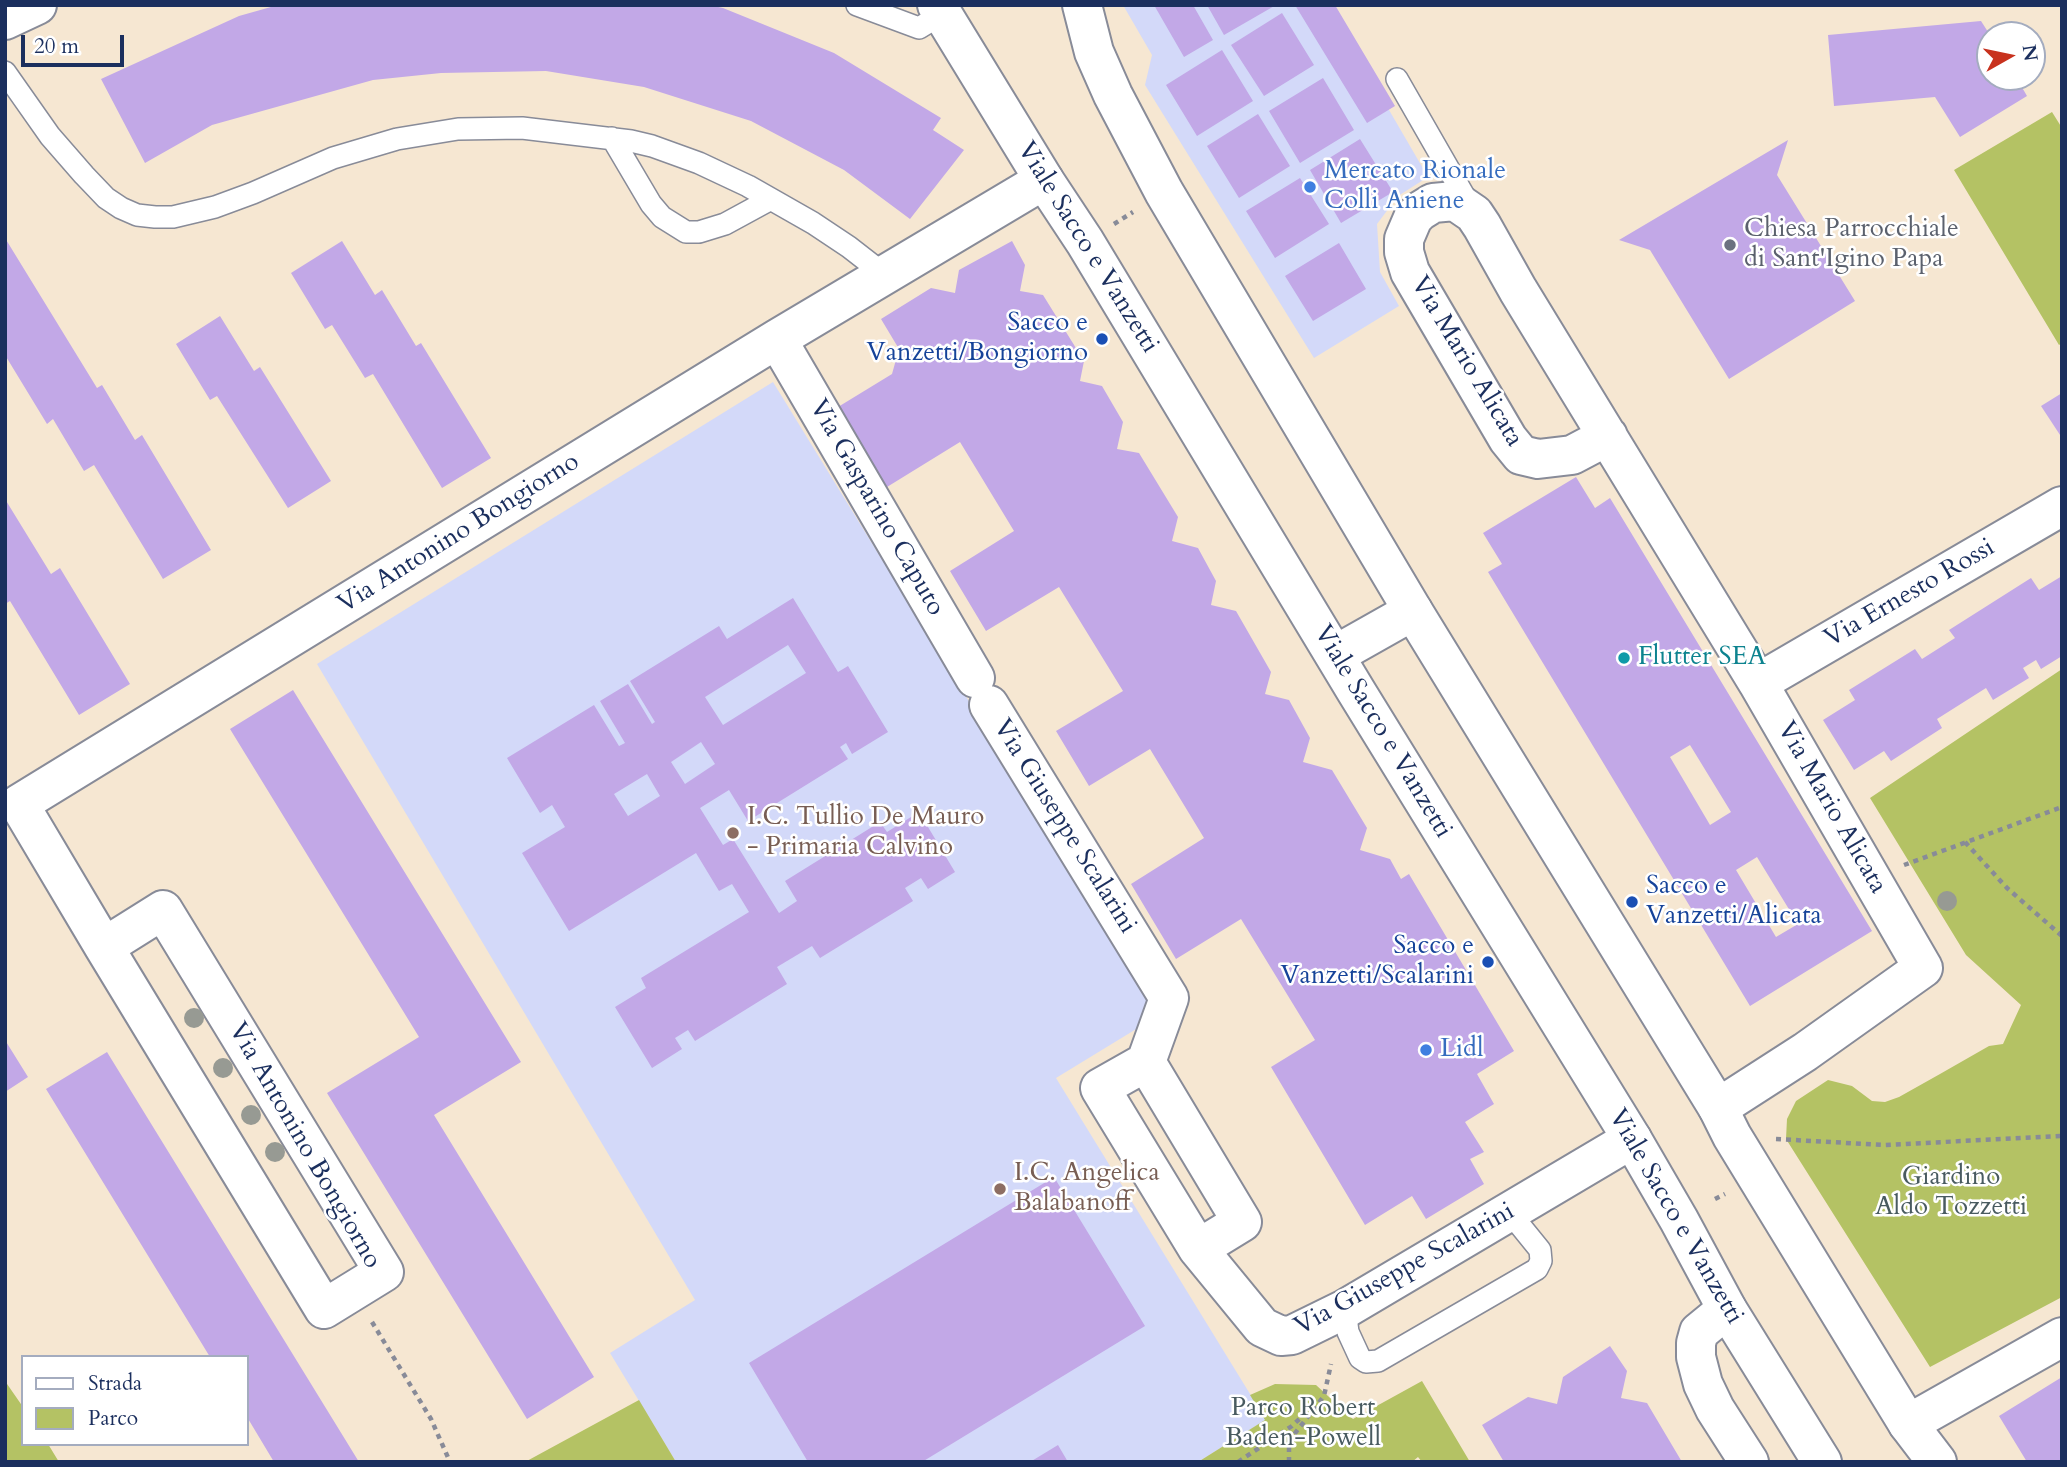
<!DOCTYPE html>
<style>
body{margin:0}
#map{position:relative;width:2067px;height:1467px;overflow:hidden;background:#f6e7d2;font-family:Cardo,serif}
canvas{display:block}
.frame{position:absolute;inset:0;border:7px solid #1b2f5e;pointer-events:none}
.legend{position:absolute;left:21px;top:1355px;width:228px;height:91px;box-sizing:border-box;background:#fff;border:2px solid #a4acbf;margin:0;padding:9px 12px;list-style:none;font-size:21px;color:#1b2f5e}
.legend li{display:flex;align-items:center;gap:14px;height:35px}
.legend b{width:35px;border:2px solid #a4acbf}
.north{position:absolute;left:1976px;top:21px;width:70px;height:70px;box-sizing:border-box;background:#fff;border:2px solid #a4acbf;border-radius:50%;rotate:81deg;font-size:19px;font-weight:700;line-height:28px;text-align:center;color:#1b2f5e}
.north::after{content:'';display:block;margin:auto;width:24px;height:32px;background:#c8321e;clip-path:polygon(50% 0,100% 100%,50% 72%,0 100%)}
.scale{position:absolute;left:21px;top:35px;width:103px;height:32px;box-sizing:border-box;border:4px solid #1b2f5e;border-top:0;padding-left:9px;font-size:21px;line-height:24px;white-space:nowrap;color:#1b2f5e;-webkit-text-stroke:5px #fff;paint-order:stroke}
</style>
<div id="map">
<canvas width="2067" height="1467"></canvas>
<div class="frame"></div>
<ul class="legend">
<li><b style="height:9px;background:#fff"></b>Strada</li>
<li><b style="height:19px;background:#b4c264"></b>Parco</li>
</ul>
<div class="north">N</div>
<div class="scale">20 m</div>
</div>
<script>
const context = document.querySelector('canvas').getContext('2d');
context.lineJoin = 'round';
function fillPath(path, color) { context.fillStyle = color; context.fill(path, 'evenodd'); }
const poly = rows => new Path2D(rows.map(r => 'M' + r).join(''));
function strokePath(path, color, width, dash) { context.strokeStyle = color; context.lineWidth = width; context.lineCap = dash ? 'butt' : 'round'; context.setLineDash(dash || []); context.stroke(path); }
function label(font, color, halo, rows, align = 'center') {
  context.font = font + ' Cardo,serif'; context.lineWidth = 5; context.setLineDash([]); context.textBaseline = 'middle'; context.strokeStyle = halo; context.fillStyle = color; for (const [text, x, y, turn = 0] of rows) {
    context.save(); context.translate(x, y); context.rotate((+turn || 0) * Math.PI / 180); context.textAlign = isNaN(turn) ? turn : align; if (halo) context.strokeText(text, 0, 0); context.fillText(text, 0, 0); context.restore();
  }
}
fillPath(poly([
 [1123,5,1328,5,1428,177,1398,196,1377,224,1380,272,1399,306,1314,358,1145,85,1152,55],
 [773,382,1153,1001,1151,1020,1056,1078,1266,1420,1198,1462,676,1462,610,1353,695,1300,317,664]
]), '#d3d9f9');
fillPath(poly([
 [2052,112,2062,128,2062,343,2059,345,1954,170],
 [2062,669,2062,1297,1930,1367,1786,1139,1787,1119,1796,1101,1828,1080,1852,1086,1872,1101,1885,1102,1899,1097,1940,1074,1989,1046,2003,1044,2021,1005,1966,955,1870,798],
 [5,1381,23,1407,23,1444,48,1444,59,1462,5,1462],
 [1422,1381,1470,1462,1422,1462,1418,1457,1412,1462,1198,1462,1265,1420,1250,1395,1275,1384,1316,1385,1353,1419],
 [639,1400,676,1462,525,1462]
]), '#b4c264');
fillPath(poly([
 [278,5,709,5,723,8,834,53,941,118,933,130,964,150,910,219,844,170,751,121,644,87,546,71,441,73,373,80,212,125,145,163,101,79,239,16],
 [1154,5,1193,5,1213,40,1184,57],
 [1207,5,1276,5,1224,35],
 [1295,5,1335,5,1395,106,1367,123],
 [1282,13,1314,65,1264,96,1231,45],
 [1981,21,1990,35,1990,77,2016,77,2027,96,1960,137,1935,97,1834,106,1828,35],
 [1222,50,1253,101,1197,136,1166,85],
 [1323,78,1354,130,1300,163,1269,111],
 [1258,114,1290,166,1239,198,1207,146],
 [1360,139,1393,192,1341,223,1310,170],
 [1788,140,1777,175,1855,301,1729,379,1650,250,1619,240],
 [1300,178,1329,224,1275,258,1246,211],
 [5,238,97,388,102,385,135,440,142,435,211,550,163,579,94,465,84,471,53,419,47,424,5,355],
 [342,241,375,295,382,290,416,346,421,343,491,458,442,488,373,374,365,378,332,325,325,329,291,273],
 [1012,241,1025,265,1020,291,1043,295,1084,361,1080,381,1102,386,1123,422,1117,449,1139,453,1178,517,1172,541,1198,548,1216,581,1211,605,1236,611,1271,672,1265,694,1289,700,1310,738,1303,762,1332,770,1367,828,1360,850,1390,859,1401,879,1409,874,1514,1051,1477,1074,1494,1104,1465,1122,1484,1152,1470,1159,1484,1184,1426,1219,1412,1196,1365,1225,1271,1067,1315,1040,1241,919,1176,959,1131,884,1204,838,1150,749,1089,786,1056,731,1123,691,1059,587,986,631,950,571,1014,531,960,442,887,487,838,407,892,374,899,349,881,319,931,288,955,293,959,270],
 [1339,243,1366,289,1313,321,1285,276],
 [220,316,254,371,260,367,331,481,288,508,217,396,210,400,176,344],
 [2062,393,2062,438,2041,406],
 [1576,477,1595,508,1610,498,1872,931,1750,1006,1488,572,1502,564,1483,533],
 [1690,745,1731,812,1710,825,1670,757],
 [1757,857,1798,924,1776,937,1736,870],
 [5,499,51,574,60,568,130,684,79,715,10,601,5,604],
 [2062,576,2062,656,2041,669,2036,660,2023,668,2029,678,1993,700,1986,688,1937,719,1942,728,1891,761,1884,751,1854,770,1823,720,1855,700,1849,690,1915,649,1922,659,1955,638,1949,630,2031,578,2039,590],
 [793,598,838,672,848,666,888,732,852,754,846,743,840,747,848,759,748,821,729,790,700,808,723,845,733,839,779,913,797,901,785,881,880,822,887,832,919,812,955,872,928,889,921,878,905,888,913,901,820,958,812,946,777,967,787,984,695,1041,688,1030,675,1038,682,1049,652,1068,615,1007,646,988,641,978,749,912,732,884,719,891,696,853,569,931,522,853,565,827,552,805,540,813,507,758,594,705,619,746,625,743,600,701,628,684,652,724,655,722,630,681,719,626,727,639],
 [788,645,806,673,723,725,705,697],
 [701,742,715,764,685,784,671,762],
 [647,774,660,796,628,816,614,794],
 [293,690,521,1062,434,1115,594,1377,527,1419,327,1093,419,1037,230,729],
 [5,1040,28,1077,5,1092],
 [107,1052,359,1462,274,1462,247,1417,247,1357,210,1357,46,1089],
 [1054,1177,1145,1326,922,1462,808,1462,749,1363],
 [1610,1346,1627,1371,1621,1398,1647,1403,1682,1462,1504,1462,1482,1425,1528,1397,1557,1404,1563,1377],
 [2062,1377,2062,1462,2027,1462,1999,1416],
 [1058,1445,1068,1462,1030,1462]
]), '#c2a8e7');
const lane = poly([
 [857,5,919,28,942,14],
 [5,72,50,136,84,175,106,198,121,208,137,215,155,217,173,217,215,207,253,193,333,158,397,139,458,129,522,128,631,141,652,146,699,163,748,186,813,223,849,247,885,275],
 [1397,79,1471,208],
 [612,138,651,204,662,217,686,232,699,232,725,224,771,199],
 [1345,1309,1348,1332,1360,1358,1366,1362,1378,1361,1537,1269,1541,1261,1540,1250,1510,1213]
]);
const street = poly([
 [777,339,975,678],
 [1608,436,1572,455,1538,459,1521,455,1508,439,1410,272,1404,252,1404,239,1413,218,1420,211,1433,203,1455,201,1474,214,1482,226,1518,290,1758,683,1923,968,1805,1052,1718,1108],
 [1335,655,1413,611],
 [1758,683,2062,506],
 [989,705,1169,998,1146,1062,1100,1088,1198,1249,1242,1222,1146,1062],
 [104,947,163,910,384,1272,324,1309,104,947,19,804,777,339,1044,180],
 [1198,1249,1262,1327,1281,1336,1292,1335,1345,1309,1632,1139],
 [1727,1309,1699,1332,1696,1343,1696,1357,1703,1384,1715,1409,1749,1462],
 [1908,1424,2062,1337]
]);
const secondary = poly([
 [937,5,1044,180,1085,242,1356,691,1632,1139,1679,1220,1727,1309,1822,1462],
 [1082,5,1094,52,1113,95,1164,192,1413,611,1718,1108,1732,1136,1908,1424,1937,1462],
 [5,20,37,5]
]);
strokePath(lane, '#888b98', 24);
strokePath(street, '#888b98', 42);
strokePath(secondary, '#888b98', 42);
strokePath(poly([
 [1114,224,1133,212],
 [1965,842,2007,888,2062,936],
 [1904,865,2062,807],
 [1776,1139,1884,1145,2062,1136],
 [1715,1199,1725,1194],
 [372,1322,431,1419,450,1462],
 [1238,1462,1292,1426,1313,1406],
 [1289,1462,1289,1441,1324,1396,1331,1364]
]), '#888b98', 4.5, [5, 5]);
strokePath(lane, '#fff', 21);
strokePath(street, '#fff', 38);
strokePath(secondary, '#fff', 38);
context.fillStyle = '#979a93';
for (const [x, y] of [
 [1947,901],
 [194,1018],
 [223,1068],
 [251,1115],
 [275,1152]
]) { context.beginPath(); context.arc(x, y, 10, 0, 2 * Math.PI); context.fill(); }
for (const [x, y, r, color] of [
 [1310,187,7,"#3f7fe0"],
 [1730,245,7,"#6b7280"],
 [1102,339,7,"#1a4fb4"],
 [1624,658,7,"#0f9aa8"],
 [733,833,7,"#8d6e63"],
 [1632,902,7,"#1a4fb4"],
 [1488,962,7,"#1a4fb4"],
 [1426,1050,7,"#3f7fe0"],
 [1000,1189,7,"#8d6e63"]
]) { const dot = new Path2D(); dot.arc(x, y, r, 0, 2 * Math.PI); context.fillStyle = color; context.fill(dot); strokePath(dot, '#fff', 2.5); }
label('26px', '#366cbe', '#fff', [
 ["Mercato Rionale",1324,172],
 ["Colli Aniene",1324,202],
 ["Lidl",1440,1050]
], 'left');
label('26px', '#5b616d', '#fff', [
 ["Chiesa Parrocchiale",1744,230],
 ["di Sant'Igino Papa",1744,260]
], 'left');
label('26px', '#1b2f5e', '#fff', [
 ["Viale Sacco e Vanzetti",1087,248,58],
 ["Via Mario Alicata",1466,362,59],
 ["Via Gasparino Caputo",876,508,60],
 ["Via Antonino Bongiorno",459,534,-32],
 ["Via Ernesto Rossi",1910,594,-30],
 ["Viale Sacco e Vanzetti",1382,732,59],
 ["Via Mario Alicata",1831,808,60],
 ["Via Giuseppe Scalarini",1064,827,58],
 ["Via Antonino Bongiorno",304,1146,60],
 ["Viale Sacco e Vanzetti",1675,1217,60],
 ["Via Giuseppe Scalarini",1405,1270,-29]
]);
label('26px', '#164399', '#fff', [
 ["Sacco e",1088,324],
 ["Vanzetti/Bongiorno",1088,354],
 ["Sacco e",1646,887,"left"],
 ["Vanzetti/Alicata",1646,917,"left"],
 ["Sacco e",1474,947],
 ["Vanzetti/Scalarini",1474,977]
], 'right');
label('26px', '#0d838f', '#fff', [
 ["Flutter SEA",1638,658]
], 'left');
label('26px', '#785e54', '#fff', [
 ["I.C. Tullio De Mauro",747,818],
 ["- Primaria Calvino",747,848],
 ["I.C. Angelica",1014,1174],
 ["Balabanoff",1014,1204]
], 'left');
label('26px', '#495b60', '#fff', [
 ["Giardino",1951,1178],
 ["Aldo Tozzetti",1951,1208],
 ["Parco Robert",1303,1409],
 ["Baden-Powell",1303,1439]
]);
</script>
